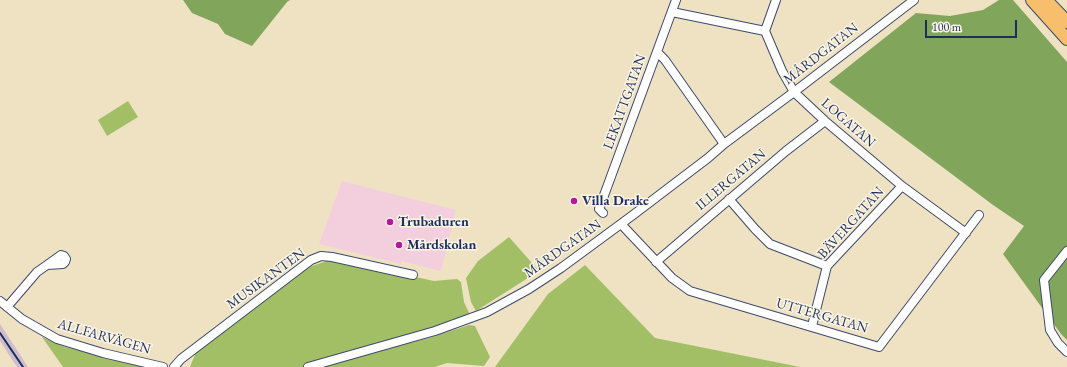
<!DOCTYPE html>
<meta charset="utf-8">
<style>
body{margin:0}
#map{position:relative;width:1067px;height:367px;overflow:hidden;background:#eee2c2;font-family:"EB Garamond",serif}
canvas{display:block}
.scale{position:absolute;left:925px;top:20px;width:92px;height:18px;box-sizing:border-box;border:2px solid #1b2f5e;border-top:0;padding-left:5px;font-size:12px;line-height:14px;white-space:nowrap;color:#1b2f5e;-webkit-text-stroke:3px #fcf5e5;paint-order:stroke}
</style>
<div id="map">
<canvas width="1067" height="367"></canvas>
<div class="scale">100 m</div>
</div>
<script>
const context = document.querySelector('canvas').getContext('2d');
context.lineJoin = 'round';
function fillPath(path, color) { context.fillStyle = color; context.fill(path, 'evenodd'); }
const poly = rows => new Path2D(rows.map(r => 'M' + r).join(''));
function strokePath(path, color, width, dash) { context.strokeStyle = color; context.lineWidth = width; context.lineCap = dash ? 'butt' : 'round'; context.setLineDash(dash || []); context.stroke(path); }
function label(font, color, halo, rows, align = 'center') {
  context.font = font + ' "EB Garamond",serif'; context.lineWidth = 3; context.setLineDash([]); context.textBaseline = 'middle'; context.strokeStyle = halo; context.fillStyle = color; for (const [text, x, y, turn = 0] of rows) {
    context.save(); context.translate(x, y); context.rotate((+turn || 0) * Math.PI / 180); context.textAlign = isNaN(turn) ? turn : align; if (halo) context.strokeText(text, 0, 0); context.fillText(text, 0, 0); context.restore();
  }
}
fillPath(poly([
 [342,181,456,210,441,271,401,261,401,264,319,244]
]), '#f3cfde');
fillPath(poly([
 [0,324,28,367,17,367,0,341]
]), '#cfbdce');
fillPath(poly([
 [128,101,138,117,107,136,98,120],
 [509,237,539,271,476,311,471,302,466,278,478,261],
 [333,259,434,281,457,279,461,282,464,302,470,315,427,330,302,367,190,367,196,352,306,268],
 [585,265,655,338,800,367,495,367,548,294],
 [469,325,475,326,490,357,484,366,447,363,435,367,315,367,429,338],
 [42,337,65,347,152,367,63,367]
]), '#a2bf66');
fillPath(poly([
 [183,0,290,0,287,2,252,46,225,34,218,24,192,13],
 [999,0,1013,0,1067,62,1067,340,1061,334,1003,254,1024,226,993,205,829,82,916,13,950,16,983,10]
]), '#81a65b');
const minor = poly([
 [776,0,765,31,782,71,794,92,825,121,902,186,966,233],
 [672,12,765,31],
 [657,52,665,60,724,144],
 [729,199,755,229,770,244,827,266],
 [603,213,599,209,676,0],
 [621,224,672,278,690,291,879,347,979,215],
 [1067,251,1044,280,1050,330,1058,343,1067,352],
 [656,262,786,151,825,121],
 [0,301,22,319,57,339,103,353,163,367],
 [7,307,37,272,47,265,63,264,65,262,66,259,64,256,61,255,47,265],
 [812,326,827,266,902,186],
 [174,367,181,359,311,260,321,256,332,257,413,275],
 [308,367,435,331,487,312,529,289,561,268,633,215,708,158,724,144,794,92,914,0]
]);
const highway = poly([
 [1032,0,1067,39],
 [1046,0,1067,22]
]);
strokePath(minor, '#3b4a6d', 10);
strokePath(highway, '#3b4a6d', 14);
strokePath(minor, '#fff', 8);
strokePath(highway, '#f7bf6c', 12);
strokePath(poly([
 [0,333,23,367]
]), '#1b2f5e', 2);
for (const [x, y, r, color] of [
 [574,201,4,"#b5179e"],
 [390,222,4,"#b5179e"],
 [399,245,4,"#b5179e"]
]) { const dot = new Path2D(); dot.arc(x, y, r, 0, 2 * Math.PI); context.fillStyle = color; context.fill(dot); strokePath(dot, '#fcf5e5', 1.5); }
label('14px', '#1b2f5e', '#fcf5e5', [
 ["MÅRDGATAN",821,54,-38],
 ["LEKATTGATAN",625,102,-70],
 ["LOGATAN",848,123,41],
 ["ILLERGATAN",731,180,-40],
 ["BÄVERGATAN",851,223,-48],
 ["MÅRDGATAN",563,249,-35],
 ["MUSIKANTEN",266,279,-36],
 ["UTTERGATAN",822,316,16],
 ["ALLFARVÄGEN",104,337,16]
]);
label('bold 14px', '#1b2f5e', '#fcf5e5', [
 ["Villa Drake",582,201],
 ["Trubaduren",398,222],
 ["Mårdskolan",407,245]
], 'left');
</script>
